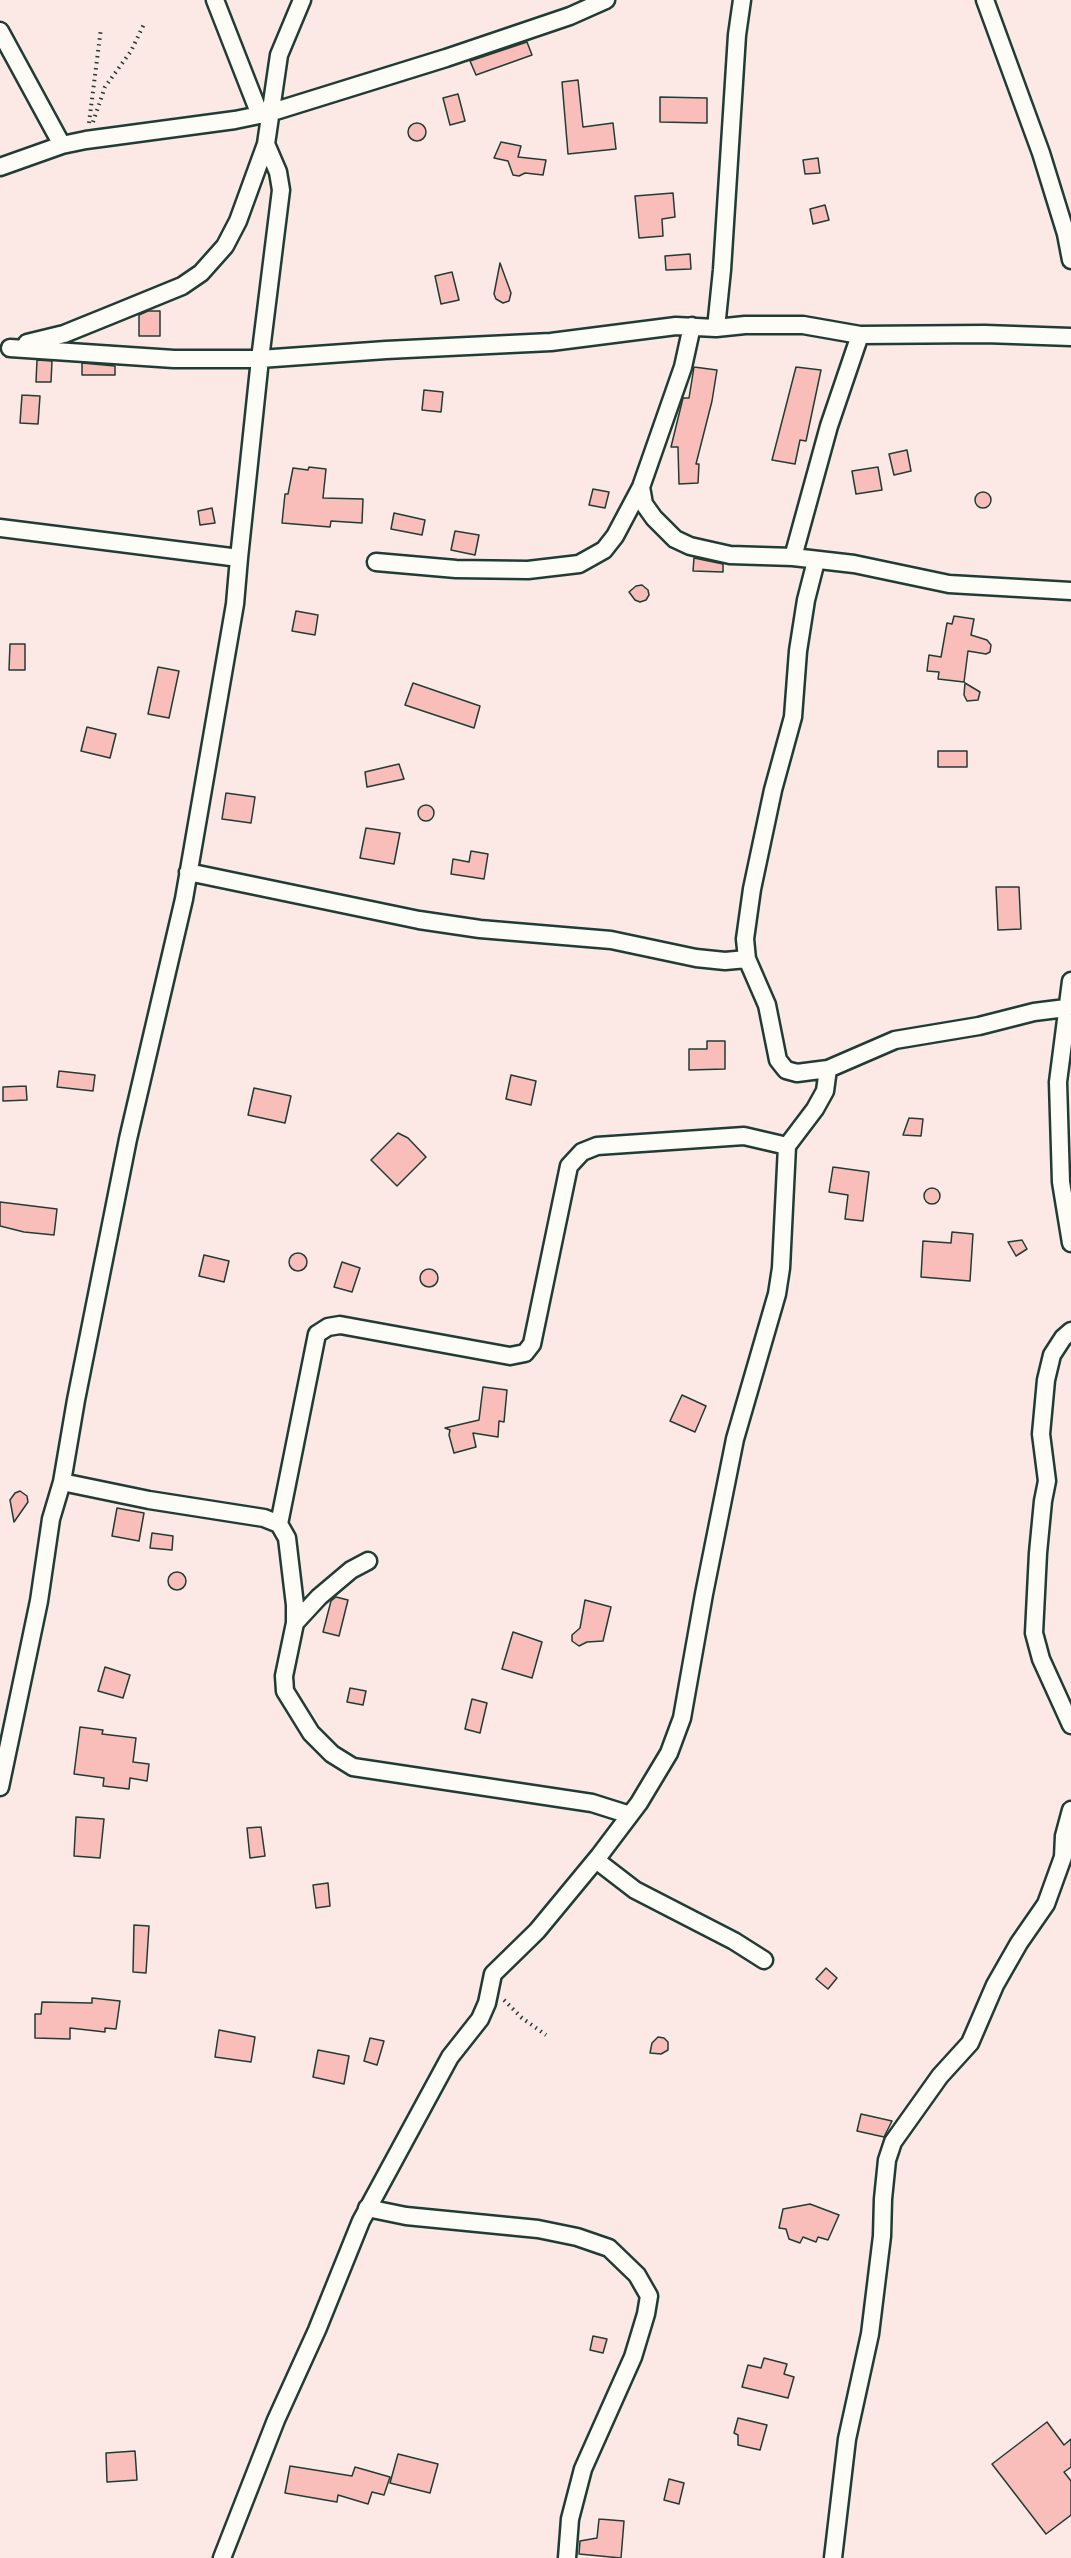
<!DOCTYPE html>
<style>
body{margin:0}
canvas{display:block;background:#fce9e5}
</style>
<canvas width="1071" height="2558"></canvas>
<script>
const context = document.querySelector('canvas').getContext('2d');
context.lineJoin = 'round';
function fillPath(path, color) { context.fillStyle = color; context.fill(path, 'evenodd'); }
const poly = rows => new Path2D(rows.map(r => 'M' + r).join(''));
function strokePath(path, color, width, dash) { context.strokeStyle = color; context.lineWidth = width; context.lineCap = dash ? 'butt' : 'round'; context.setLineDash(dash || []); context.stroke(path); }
const building = poly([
 [527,42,532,55,476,75,470,61,527,42],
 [578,80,583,127,613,123,616,149,568,154,562,82,578,80],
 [458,94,465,121,450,125,443,98,458,94],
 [660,97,707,98,707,123,660,122,660,97],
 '408 132a9 9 0 1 1 18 0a9 9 0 1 1-18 0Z',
 [501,142,521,146,518,157,546,160,543,175,525,173,519,176,513,175,508,161,494,158,501,142],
 [818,158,820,173,805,174,803,160,818,158],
 [673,193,675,217,662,219,663,236,639,238,635,196,673,193],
 [825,205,829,220,813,224,810,209,825,205],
 [690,254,691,269,666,270,665,256,690,254],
 [500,263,511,293,509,301,503,303,496,299,494,294,500,263],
 [452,272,459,300,441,304,435,276,452,272],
 [148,311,160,311,160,336,139,336,139,315,148,311],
 [37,360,52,361,51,382,36,382,37,360],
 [82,363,115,366,115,375,82,375,82,363],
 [694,367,717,370,712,401,696,464,699,464,698,483,679,484,678,447,671,447,683,398,689,398,694,367],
 [796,367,821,370,806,441,800,440,795,464,772,460,796,367],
 [424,390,443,392,441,412,422,410,424,390],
 [22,395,40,396,38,424,20,423,22,395],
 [907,450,911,471,894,475,889,454,907,450],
 [309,467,326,469,323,498,363,499,362,523,331,521,330,527,282,523,285,494,288,494,293,468,308,470,309,467],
 [878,467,882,490,856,494,852,471,878,467],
 [593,489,609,492,605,508,589,505,593,489],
 '975 500a8 8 0 1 1 16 0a8 8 0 1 1-16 0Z',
 [212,508,215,523,200,525,198,511,212,508],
 [394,513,425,520,422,535,391,529,394,513],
 [455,531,479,535,475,555,451,550,455,531],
 [694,558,723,564,723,572,693,571,694,558],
 [642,585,648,590,649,595,646,600,640,602,635,600,629,592,636,586,642,585],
 [296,611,318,615,315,635,292,631,296,611],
 [954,616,974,619,971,635,987,640,991,645,990,652,986,654,968,651,964,682,938,679,939,672,927,671,929,655,941,657,947,623,952,624,954,616],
 [10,644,25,644,25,670,9,670,10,644],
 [158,667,179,671,169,718,148,714,158,667],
 [413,683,480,706,474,728,405,705,413,683],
 [965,683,980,692,978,700,967,701,964,695,965,683],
 [87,727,116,734,110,758,81,751,87,727],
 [938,751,967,751,967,767,938,767,938,751],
 [399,764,404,779,367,787,365,772,399,764],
 [226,793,255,797,251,823,222,819,226,793],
 '418 813a8 8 0 1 1 16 0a8 8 0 1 1-16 0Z',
 [366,828,400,833,394,864,360,858,366,828],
 [471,851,488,854,484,879,451,874,453,859,469,862,471,851],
 [996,887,1019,887,1021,929,998,930,996,887],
 [707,1041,725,1041,725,1069,689,1070,689,1049,707,1049,707,1041],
 [59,1071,95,1075,93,1091,57,1087,59,1071],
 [511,1075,536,1081,531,1105,506,1099,511,1075],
 [26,1086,27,1100,3,1101,3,1087,26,1086],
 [254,1088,291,1096,285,1123,248,1115,254,1088],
 [909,1118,923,1119,921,1136,903,1135,909,1118],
 [398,1133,408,1138,426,1157,397,1186,371,1160,398,1133],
 [833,1167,869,1172,863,1221,845,1219,848,1195,829,1192,833,1167],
 '924 1196a8 8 0 1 1 16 0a8 8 0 1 1-16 0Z',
 [0,1202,57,1209,54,1235,24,1232,0,1226,0,1202],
 [952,1232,973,1234,970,1281,921,1277,923,1241,951,1243,952,1232],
 [1022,1240,1027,1249,1016,1256,1008,1242,1022,1240],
 '289 1262a9 9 0 1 1 18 0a9 9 0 1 1-18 0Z',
 [204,1255,229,1261,224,1282,199,1276,204,1255],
 [342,1262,360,1268,352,1292,334,1287,342,1262],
 '420 1278a9 9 0 1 1 18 0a9 9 0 1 1-18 0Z',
 [483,1387,507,1390,504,1422,499,1421,498,1437,473,1433,476,1447,454,1453,449,1435,450,1430,445,1428,479,1420,483,1387],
 [682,1395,706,1406,695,1432,670,1421,682,1395],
 [20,1491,27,1496,28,1502,14,1522,10,1500,15,1493,20,1491],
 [117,1508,144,1513,139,1541,112,1536,117,1508],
 [152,1533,173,1536,172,1550,150,1548,152,1533],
 '168 1581a9 9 0 1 1 18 0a9 9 0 1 1-18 0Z',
 [336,1597,348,1600,339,1636,323,1632,331,1601,336,1597],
 [585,1600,611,1607,603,1641,587,1642,579,1646,572,1641,572,1635,580,1628,585,1600],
 [513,1632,542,1642,532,1678,502,1669,513,1632],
 [105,1667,130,1675,123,1698,98,1691,105,1667],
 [350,1688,366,1691,363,1705,347,1702,350,1688],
 [472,1699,487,1703,480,1733,465,1729,472,1699],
 [80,1727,103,1730,102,1734,136,1738,133,1762,149,1764,147,1781,130,1778,129,1789,103,1786,104,1778,74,1774,80,1727],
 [76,1817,104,1819,100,1858,74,1856,76,1817],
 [261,1827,265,1856,250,1858,247,1828,261,1827],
 [328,1883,330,1906,316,1908,313,1885,328,1883],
 [134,1925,149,1926,146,1973,133,1972,134,1925],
 [826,1968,837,1978,828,1989,816,1979,826,1968],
 [92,1998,120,2001,116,2029,105,2028,105,2032,70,2028,70,2039,35,2038,35,2014,41,2014,42,2002,92,2003,92,1998],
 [219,2030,255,2037,251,2062,215,2057,219,2030],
 [658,2037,664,2038,668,2042,668,2050,661,2054,650,2053,652,2043,658,2037],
 [370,2038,384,2041,377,2065,364,2061,370,2038],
 [318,2050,349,2056,344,2084,313,2077,318,2050],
 [861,2114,892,2121,884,2137,857,2131,861,2114],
 [810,2204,839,2215,828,2240,818,2237,816,2242,803,2237,800,2243,789,2239,786,2229,779,2228,783,2209,810,2204],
 [593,2336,607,2339,603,2353,590,2350,593,2336],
 [764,2358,787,2364,784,2374,794,2377,788,2398,742,2387,748,2365,761,2368,764,2358],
 [738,2418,767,2425,760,2450,738,2445,738,2435,734,2433,738,2418],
 [1047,2422,1064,2445,1071,2439,1071,2467,1064,2472,1071,2481,1071,2515,1046,2534,992,2464,1047,2422],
 [135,2451,137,2480,107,2482,106,2453,135,2451],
 [398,2454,438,2464,430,2493,390,2483,398,2454],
 [290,2466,352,2476,355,2467,390,2477,384,2495,372,2492,368,2504,338,2495,337,2502,285,2493,290,2466],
 [669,2479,684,2483,679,2504,664,2500,669,2479],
 [599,2519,624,2521,621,2558,579,2554,580,2541,597,2538,599,2519]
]);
fillPath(building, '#fabeba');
strokePath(building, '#1f3d34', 1.5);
const street = poly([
 [215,0,260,115],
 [985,0,1041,153,1066,234,1071,260],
 [0,31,62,145],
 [0,167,62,145,86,140,235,120,269,113,446,58,570,16,606,0],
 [692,326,683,367,641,487,644,504,654,518,675,539,690,546,730,555,793,557,854,564,949,584,1071,591],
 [716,328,722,270,737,35,742,0],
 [27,343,64,334,111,315,182,286,201,273,225,246,238,221,266,144],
 [10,348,174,359,260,359,281,190,278,172,266,144,279,55,302,0],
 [0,528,239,558,235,604,184,899,128,1139,76,1400,62,1482,51,1519,39,1601,0,1787],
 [793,557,829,426,860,335],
 [239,558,260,359,386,350,551,342,676,326,716,328,745,325,803,325,860,335,985,334,1071,337],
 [816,561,806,600,798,651,793,717,773,790,752,889,745,939,747,959,767,1005,778,1060,786,1070,797,1073,828,1069,895,1040,979,1026,1034,1012,1066,1008],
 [376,562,456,569,528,570,579,564,604,550,615,536,641,487],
 [188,872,419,920,480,929,611,940,696,958,725,961,747,959],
 [1071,981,1058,1082,1061,1182,1071,1243],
 [1071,1331,1063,1338,1052,1355,1046,1380,1041,1434,1047,1481,1043,1501,1038,1553,1034,1633,1041,1659,1071,1725],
 [62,1482,149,1500,264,1518,279,1524,287,1538,295,1605,295,1623,284,1676,285,1691,311,1733,332,1754,353,1767,592,1803,630,1815],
 [279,1524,317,1334,328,1327,340,1325,510,1356,525,1353,532,1344,569,1166,582,1152,597,1146,744,1136,787,1146],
 [295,1623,319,1597,351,1570,368,1561],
 [596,1860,635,1890,734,1941,764,1960],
 [367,2208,406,2216,538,2229,577,2237,609,2248,637,2275,649,2296,646,2314,633,2357,583,2469,570,2519,567,2558],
 [222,2558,276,2420,317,2330,361,2221,450,2057,480,2019,487,2003,493,1974,537,1931,599,1856,639,1803,669,1753,682,1718,704,1594,735,1439,777,1294,781,1268,787,1146,815,1109,825,1091,828,1069],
 [833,2558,847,2439,870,2334,882,2236,883,2199,887,2160,893,2142,940,2076,970,2043,995,1985,1019,1943,1046,1904,1063,1857,1064,1836,1071,1810]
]);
strokePath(street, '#1f3d34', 21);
strokePath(poly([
 [93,122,105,87,131,51,145,22],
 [89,123,101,28],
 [504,2000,522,2018,546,2035]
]), '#1f3d34', 4, [1.5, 4.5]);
strokePath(street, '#fdfcf7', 16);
</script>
